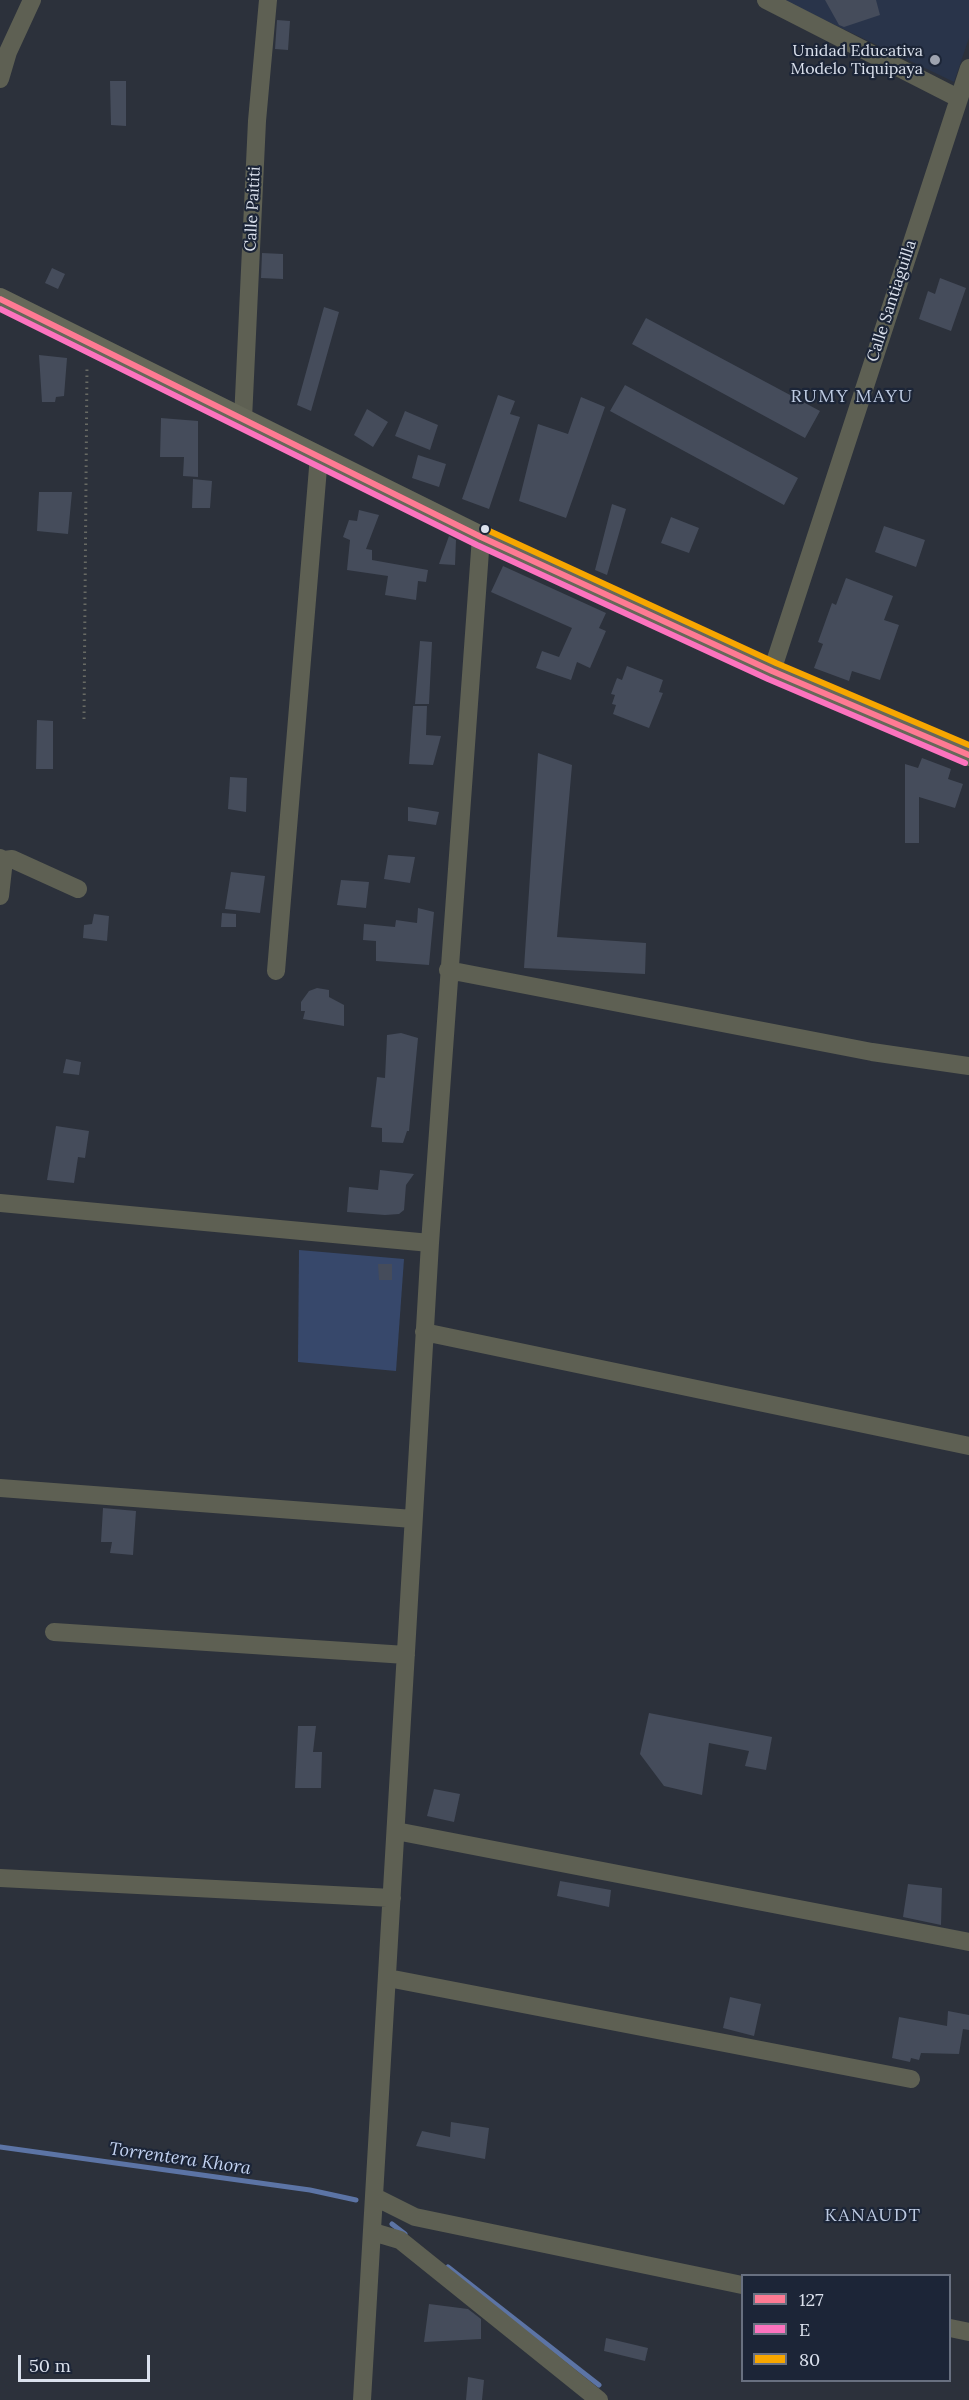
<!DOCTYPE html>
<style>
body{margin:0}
#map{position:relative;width:969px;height:2400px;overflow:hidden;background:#2c313b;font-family:Lora,serif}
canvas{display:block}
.legend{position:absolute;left:741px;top:2274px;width:210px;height:108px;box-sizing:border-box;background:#1c2537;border:2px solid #687080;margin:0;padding:8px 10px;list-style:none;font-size:18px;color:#dbe1ed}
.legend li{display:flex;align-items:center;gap:12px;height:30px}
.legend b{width:30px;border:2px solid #687080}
.scale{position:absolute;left:18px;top:2355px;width:132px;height:27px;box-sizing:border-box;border:3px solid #dbe1ed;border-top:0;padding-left:8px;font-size:18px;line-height:21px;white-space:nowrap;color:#dbe1ed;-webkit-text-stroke:4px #1c2537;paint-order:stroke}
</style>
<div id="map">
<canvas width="969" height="2400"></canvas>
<ul class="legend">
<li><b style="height:8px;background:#fe7a93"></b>127</li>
<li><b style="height:8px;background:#fc73be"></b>E</li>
<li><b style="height:8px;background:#f7a600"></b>80</li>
</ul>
<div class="scale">50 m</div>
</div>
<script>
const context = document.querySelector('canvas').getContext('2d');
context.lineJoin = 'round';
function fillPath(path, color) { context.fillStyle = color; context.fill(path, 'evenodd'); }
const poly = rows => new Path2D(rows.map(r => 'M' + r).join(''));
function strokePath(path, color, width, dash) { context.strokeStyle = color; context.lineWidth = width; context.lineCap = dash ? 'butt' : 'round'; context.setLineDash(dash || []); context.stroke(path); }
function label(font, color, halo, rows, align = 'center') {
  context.font = font + ' Lora,serif'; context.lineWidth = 4.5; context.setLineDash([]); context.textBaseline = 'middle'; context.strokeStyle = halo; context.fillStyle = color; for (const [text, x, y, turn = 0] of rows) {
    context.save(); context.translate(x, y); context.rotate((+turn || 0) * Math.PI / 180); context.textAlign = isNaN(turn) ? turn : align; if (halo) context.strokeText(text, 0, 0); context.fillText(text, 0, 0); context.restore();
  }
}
fillPath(poly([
 [783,0,969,0,969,38,954,82]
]), '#29344a');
fillPath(poly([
 [299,1250,404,1259,396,1371,298,1362]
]), '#37486b');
strokePath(poly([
 [0,2147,310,2190,356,2200],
 [392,2224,405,2234],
 [448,2267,599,2385]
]), '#5c74a5', 5);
fillPath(poly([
 [825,0,876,0,880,15,844,27,839,25],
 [277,20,290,21,288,50,275,49],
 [110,81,126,81,126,126,111,125],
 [262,253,283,254,283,279,261,278],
 [52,268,65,274,58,289,45,283],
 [940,278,966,288,951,331,919,319,928,291,935,294],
 [324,307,339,312,311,411,297,405],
 [646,318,820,411,805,438,632,344],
 [39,355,67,358,64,396,56,397,55,402,42,402],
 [625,385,798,478,784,505,610,411],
 [498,395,515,401,510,414,520,417,489,509,462,499],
 [581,397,605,407,566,518,519,501,538,424,568,434],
 [367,409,388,422,373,447,354,435],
 [405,411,438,425,430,450,395,436],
 [161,418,198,421,198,477,183,476,184,457,160,457],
 [418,455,446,464,439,487,412,478],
 [193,479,212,481,210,508,192,508],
 [39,492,72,492,68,534,37,531],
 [612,504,626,509,607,575,595,570],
 [359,510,379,515,366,549,372,550,372,560,428,570,426,582,418,581,416,600,385,595,388,576,347,570,350,540,343,537,349,520,357,521],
 [671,517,699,528,689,553,661,543],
 [884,526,925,540,916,567,875,552],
 [449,536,456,540,455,565,439,564],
 [503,566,606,613,599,628,606,631,590,668,577,662,571,680,536,668,542,651,559,657,572,628,491,592],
 [846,578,893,596,884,620,899,625,880,680,852,671,849,681,814,668,823,644,818,642,832,603,836,605],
 [420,641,432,642,429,704,415,704],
 [627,666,663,680,659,692,663,693,649,728,613,714,616,705,612,704,615,695,611,694,617,678,622,680],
 [413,706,427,706,426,735,441,736,433,765,409,764],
 [37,720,53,721,53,769,36,769],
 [538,753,572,765,557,937,646,943,645,974,524,968],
 [922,758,951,769,948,779,963,784,955,808,919,797,919,843,905,843,905,764,918,768],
 [230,777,247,778,246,812,228,809],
 [408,807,439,812,436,825,408,821],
 [388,855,415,857,410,883,384,879],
 [231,872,265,876,260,913,225,909],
 [341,880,369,882,366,908,337,905],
 [418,908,434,912,429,965,376,961,376,941,363,940,364,924,395,927,396,920,417,923],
 [222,913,236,914,236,927,221,927],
 [94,914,109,916,107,941,83,938,84,925,92,924],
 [317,988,329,990,329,997,344,1005,344,1026,303,1019,305,1011,301,1011,301,1002,309,991],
 [401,1033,418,1038,409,1131,407,1131,403,1143,382,1142,382,1128,371,1127,377,1077,385,1078,387,1035],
 [66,1059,81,1062,79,1075,63,1073],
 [56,1126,89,1131,85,1158,78,1157,74,1183,47,1180],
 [380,1170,414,1174,406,1185,404,1210,399,1214,385,1215,347,1212,349,1187,378,1190],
 [378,1264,392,1264,392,1280,379,1280],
 [103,1508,136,1511,133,1555,110,1553,112,1542,101,1542],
 [649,1713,772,1737,766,1770,745,1766,749,1751,709,1743,702,1795,664,1786,640,1754],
 [298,1726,316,1726,313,1752,322,1752,321,1788,295,1788],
 [434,1789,460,1794,454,1822,427,1816],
 [560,1881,611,1890,609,1907,557,1896],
 [908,1884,942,1888,941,1925,903,1917],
 [730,1997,761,2004,754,2036,723,2028],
 [948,2011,969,2015,969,2030,963,2029,959,2054,921,2053,919,2060,911,2058,910,2062,892,2058,899,2017,947,2026],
 [451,2122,489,2128,485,2159,416,2146,422,2131,450,2137],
 [429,2304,468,2309,481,2319,481,2339,424,2342],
 [606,2338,648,2348,645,2361,604,2351],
 [468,2377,484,2380,482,2400,466,2400]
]), '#454c5b');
strokePath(poly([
 [84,719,87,365]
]), '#686a64', 3, [1.5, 4.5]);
strokePath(poly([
 [766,0,958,98],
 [0,79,8,52,32,0],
 [243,419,257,121,268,0],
 [772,671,969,68],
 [0,858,4,860,0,896],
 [4,860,12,859,78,889],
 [448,970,872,1052,969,1066],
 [276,971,319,456],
 [0,1203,430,1243],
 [424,1332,969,1446],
 [0,1488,413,1519],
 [54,1632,406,1655],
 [396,1831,969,1942],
 [0,1878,392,1898],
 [388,1978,911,2079],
 [375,2197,415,2217,742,2285],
 [373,2232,400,2240,599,2400],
 [950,2328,969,2332],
 [362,2400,430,1243,481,537]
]), '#5e6053', 18);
strokePath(poly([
 [0,299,481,537,772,671,969,755]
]), '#666859', 22);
strokePath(poly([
 [0,299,481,537,772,671,969,755]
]), '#fe7a93', 6);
strokePath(poly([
 [0,309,477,545,768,679,965,763]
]), '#fc73be', 6);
strokePath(poly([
 [485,529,776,663,969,745]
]), '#f7a600', 6);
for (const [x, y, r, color] of [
 [935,60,6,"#9ea3af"],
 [485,529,5,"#dbe1ed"]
]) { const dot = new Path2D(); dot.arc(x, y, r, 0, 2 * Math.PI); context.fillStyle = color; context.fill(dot); strokePath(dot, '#1c2537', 2); }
label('16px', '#dbe1ed', '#1c2537', [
 ["Unidad Educativa",923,51],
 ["Modelo Tiquipaya",923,69]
], 'right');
label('16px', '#dbe1ed', '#1c2537', [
 ["Calle Paititi",253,209,-87],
 ["Calle Santiaguilla",892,301,-72]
]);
context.letterSpacing = '1.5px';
label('18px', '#becbe2', '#1c2537', [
 ["RUMY MAYU",852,397],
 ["KANAUDT",873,2216]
]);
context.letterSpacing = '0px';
label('italic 18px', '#c2d2f1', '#1c2537', [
 ["Torrentera Khora",180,2159,8]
]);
</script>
